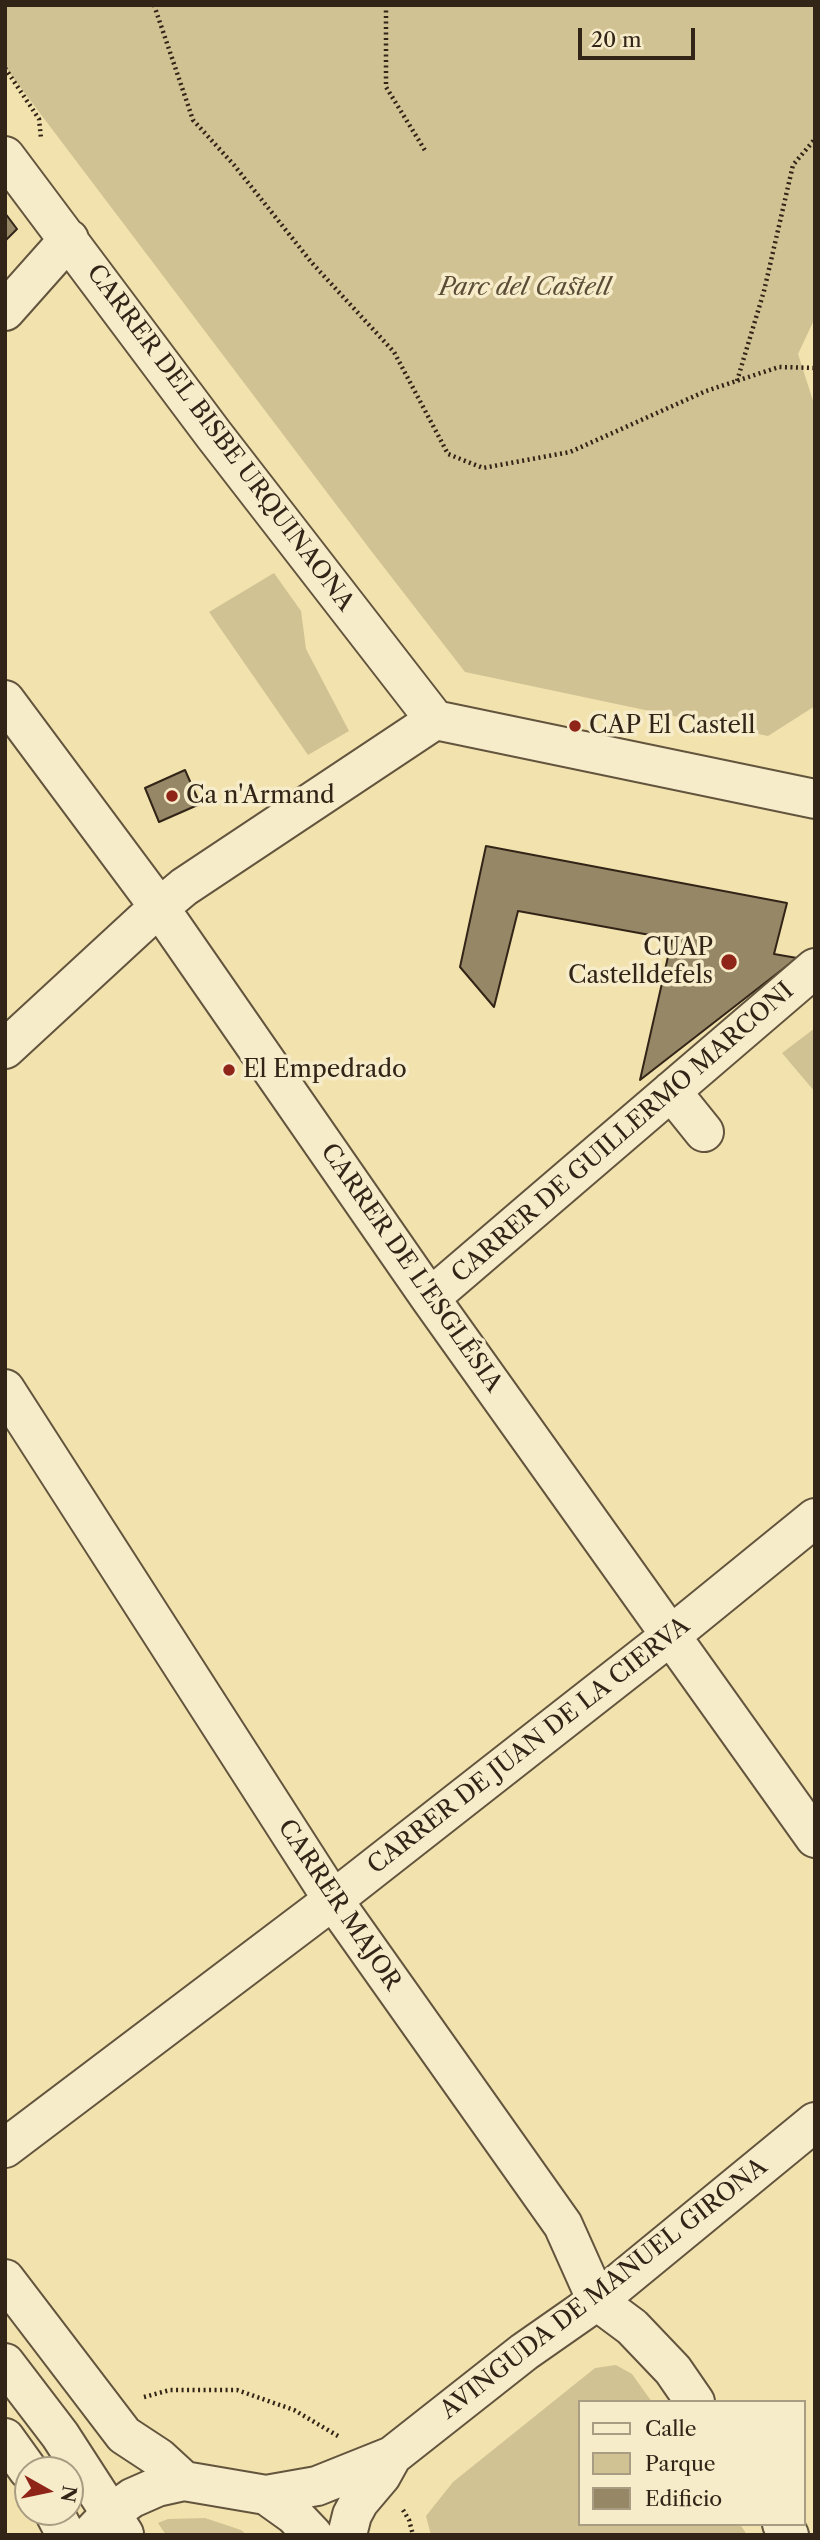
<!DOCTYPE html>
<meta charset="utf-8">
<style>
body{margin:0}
#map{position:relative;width:820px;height:2540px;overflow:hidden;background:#f2e2ae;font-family:"Libre Caslon Text",serif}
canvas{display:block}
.frame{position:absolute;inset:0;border:7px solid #322417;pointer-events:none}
.legend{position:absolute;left:578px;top:2400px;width:228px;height:126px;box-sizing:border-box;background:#f7ecca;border:2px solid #a89c82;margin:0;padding:9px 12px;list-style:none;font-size:21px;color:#322417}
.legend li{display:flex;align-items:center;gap:14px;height:35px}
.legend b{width:35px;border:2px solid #a89c82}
.north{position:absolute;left:14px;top:2456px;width:70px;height:70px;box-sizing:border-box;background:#f7ecca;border:2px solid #a89c82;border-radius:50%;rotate:99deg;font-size:19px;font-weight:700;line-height:28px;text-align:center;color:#322417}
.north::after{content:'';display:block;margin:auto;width:24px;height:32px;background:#8f2418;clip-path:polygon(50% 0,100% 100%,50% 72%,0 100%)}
.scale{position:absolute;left:578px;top:28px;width:117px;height:32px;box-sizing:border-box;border:4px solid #322417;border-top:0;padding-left:9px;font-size:21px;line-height:24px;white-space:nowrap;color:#322417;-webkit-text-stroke:5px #f7ecca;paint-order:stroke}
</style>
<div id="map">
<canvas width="820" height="2540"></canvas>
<div class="frame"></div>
<ul class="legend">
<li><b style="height:9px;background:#f7ecca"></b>Calle</li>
<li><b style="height:19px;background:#d1c294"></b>Parque</li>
<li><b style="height:19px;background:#968766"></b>Edificio</li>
</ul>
<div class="north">N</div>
<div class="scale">20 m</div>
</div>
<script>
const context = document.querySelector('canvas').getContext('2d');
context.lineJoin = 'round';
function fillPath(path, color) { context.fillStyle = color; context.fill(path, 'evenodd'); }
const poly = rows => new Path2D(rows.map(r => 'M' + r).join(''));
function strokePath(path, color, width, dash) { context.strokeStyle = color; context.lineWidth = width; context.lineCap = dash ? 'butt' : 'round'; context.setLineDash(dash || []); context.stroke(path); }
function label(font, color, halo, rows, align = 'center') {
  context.font = font + ' "Libre Caslon Text",serif'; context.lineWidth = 7; context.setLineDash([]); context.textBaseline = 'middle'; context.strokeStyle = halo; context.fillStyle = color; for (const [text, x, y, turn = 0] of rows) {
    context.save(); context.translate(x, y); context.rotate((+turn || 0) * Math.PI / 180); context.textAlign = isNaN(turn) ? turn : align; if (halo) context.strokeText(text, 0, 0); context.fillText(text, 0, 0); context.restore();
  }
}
fillPath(poly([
 [5,5,815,5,815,318,798,354,815,407,815,706,768,736,465,672,372,552,5,67],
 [274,573,301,611,306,649,349,731,308,755,209,612],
 [815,1028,815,1092,782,1053],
 [616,2365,632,2374,652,2402,580,2402,580,2524,740,2524,747,2535,431,2535,426,2516,453,2482,595,2368],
 [205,2518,241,2530,247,2535,166,2535,158,2523,168,2519]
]), '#d1c294');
const building = poly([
 [5,213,17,229,5,241,5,213],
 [185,770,200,804,159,822,145,788,185,770],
 [486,846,787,903,774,954,797,958,640,1080,672,939,518,911,494,1007,460,967,486,846]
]);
fillPath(building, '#968766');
strokePath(building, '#322417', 2);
const minor = poly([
 [5,156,214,435,435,720],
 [5,311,69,239],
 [5,700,159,907,430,1298,815,1838],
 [435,720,815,799],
 [5,1049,147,918,184,887,435,720],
 [671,1091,704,1132],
 [430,1298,815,968],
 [5,1389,333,1900,563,2225,597,2301,632,2327,673,2370,695,2402],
 [5,2148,333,1900,670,1636,815,1518],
 [5,2279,124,2435,159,2458,184,2481],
 [5,2363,60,2435,124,2534],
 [5,2438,28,2470],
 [266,2495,317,2486,392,2456,524,2352,597,2301,815,2122],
 [54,2512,66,2535],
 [782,2524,789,2535],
 [90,2535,110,2514,132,2498,157,2487,184,2481,266,2495,294,2515,313,2535],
 [347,2535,352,2515,359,2502,381,2476,391,2458]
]);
strokePath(minor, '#62543d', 42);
strokePath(poly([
 [154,5,193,120,234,165,312,263,394,352,448,454,483,468,570,452,706,391,779,367,815,368],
 [386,5,386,87,426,152],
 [5,68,39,119,41,138],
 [737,381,764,291,793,165,815,139],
 [144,2397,170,2390,237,2390,294,2410,338,2436],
 [403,2510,409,2520,413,2535]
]), '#322417', 4.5, [2, 3.5]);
strokePath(minor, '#f7ecca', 38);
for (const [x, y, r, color] of [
 [575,726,7,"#8f2418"],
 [172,796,7,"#8f2418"],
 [729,962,9,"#8f2418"],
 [229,1070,7,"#8f2418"]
]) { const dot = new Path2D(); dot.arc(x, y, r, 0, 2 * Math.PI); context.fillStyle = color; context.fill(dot); strokePath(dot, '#f7ecca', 2.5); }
label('italic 24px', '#5a4c36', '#f7ecca', [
 ["Parc del Castell",525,288]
]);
label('24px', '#322417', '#f7ecca', [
 ["CARRER DEL BISBE URQUINAONA",220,438,53],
 ["CARRER DE GUILLERMO MARCONI",623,1133,-41],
 ["CARRER DE L'ESGLÉSIA",411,1268,55],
 ["CARRER DE JUAN DE LA CIERVA",529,1746,-38],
 ["CARRER MAJOR",339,1905,56],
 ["AVINGUDA DE MANUEL GIRONA",604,2289,-38]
]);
label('24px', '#322417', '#f7ecca', [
 ["CAP El Castell",589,726],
 ["Ca n'Armand",186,796],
 ["CUAP",713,948,"right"],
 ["Castelldefels",713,976,"right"],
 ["El Empedrado",243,1070]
], 'left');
</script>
